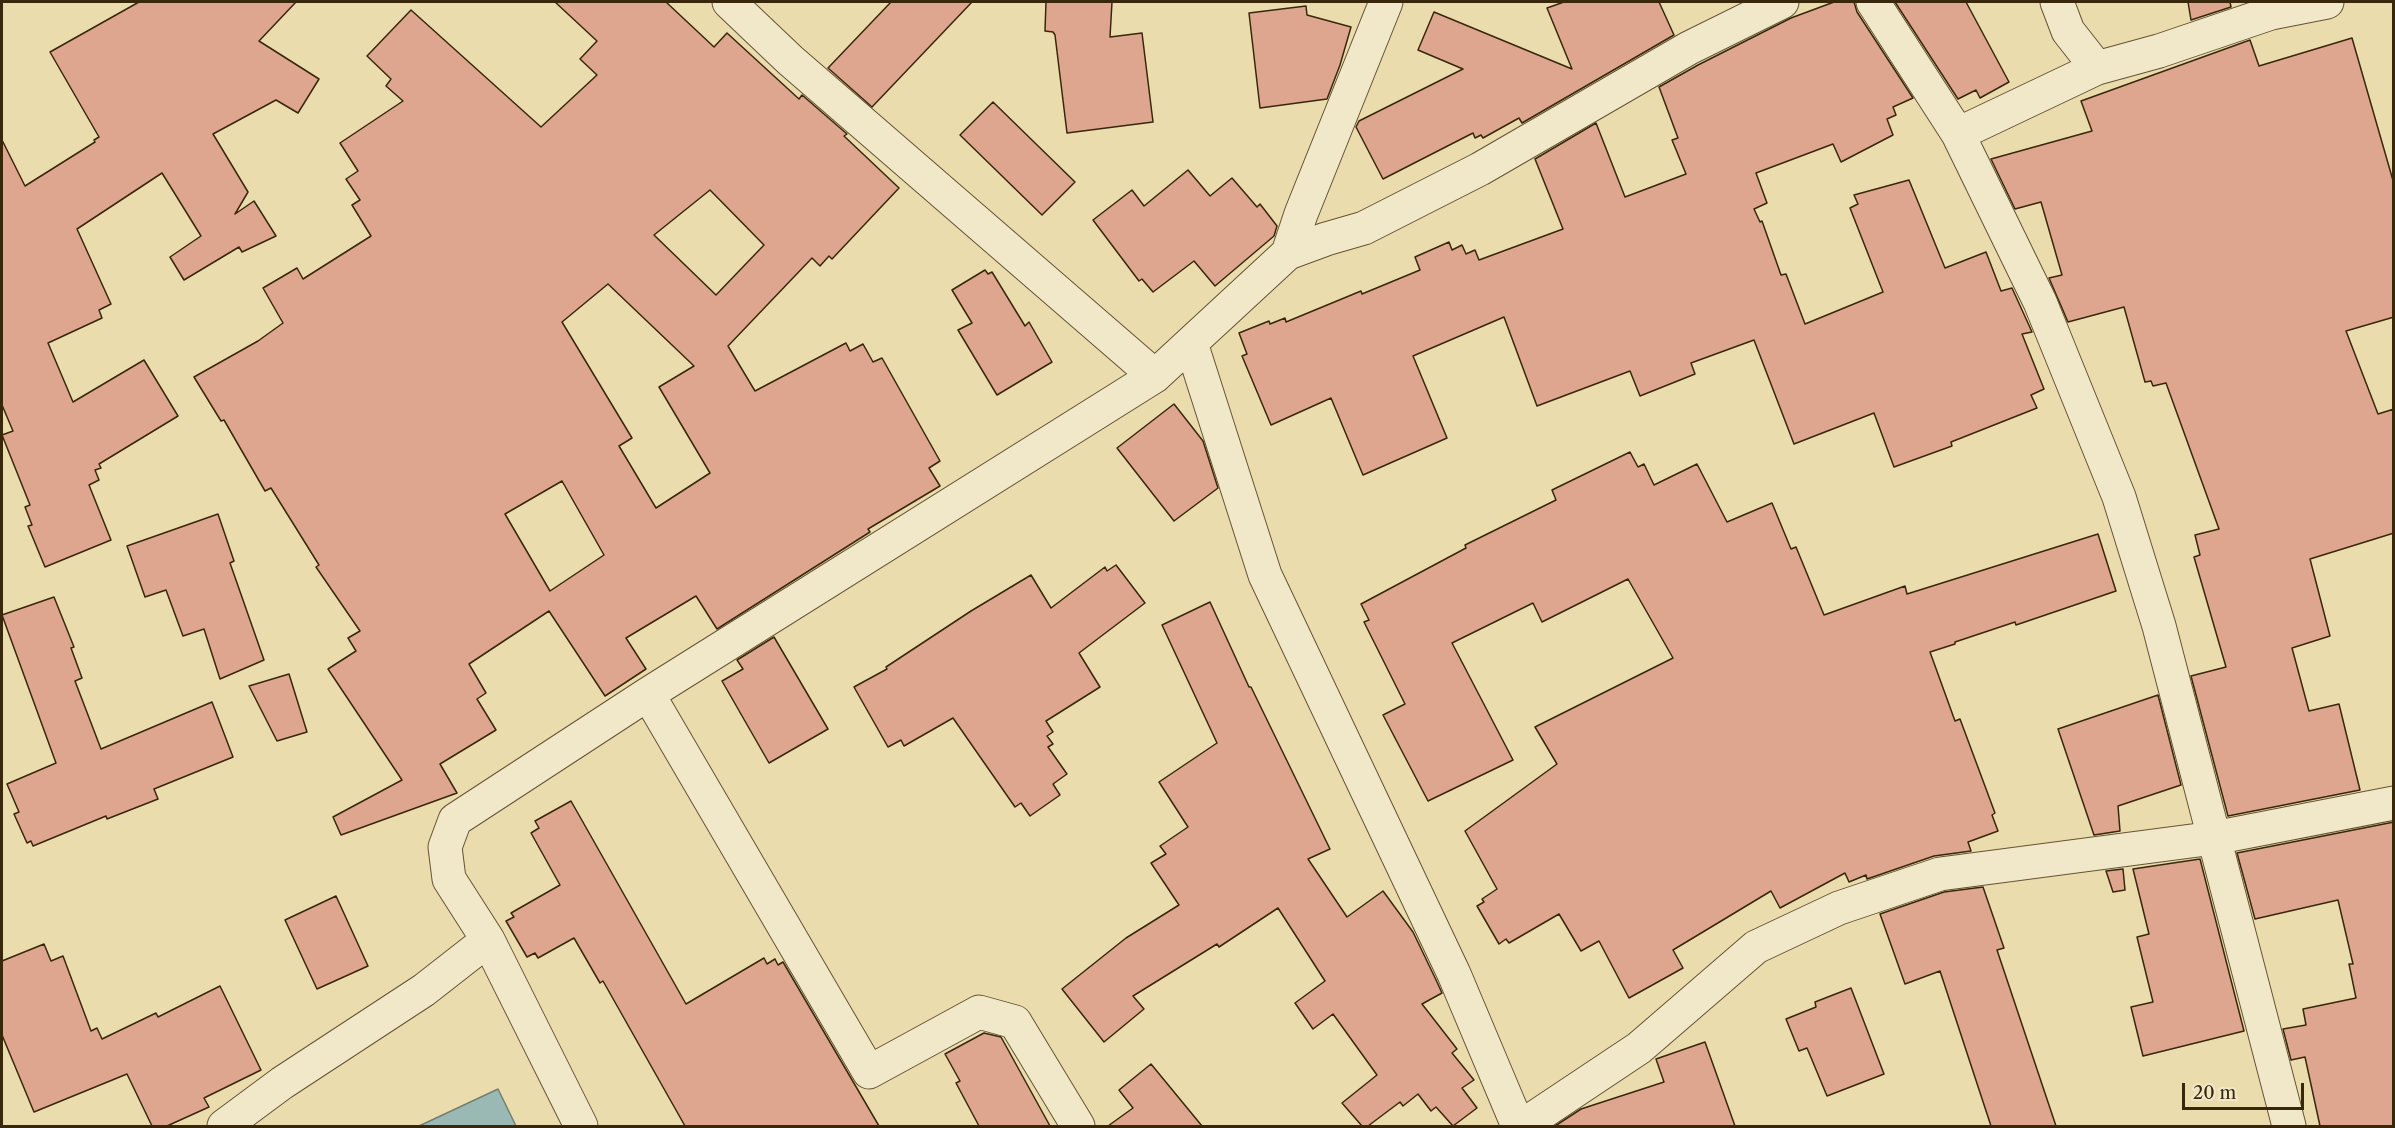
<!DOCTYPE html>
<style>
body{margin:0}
#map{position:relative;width:2395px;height:1128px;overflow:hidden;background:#eadcad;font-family:"Libre Caslon Text",serif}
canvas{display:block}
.frame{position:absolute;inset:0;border:3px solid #39270c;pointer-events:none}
.scale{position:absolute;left:2182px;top:1083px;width:122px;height:27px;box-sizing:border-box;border:3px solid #39270c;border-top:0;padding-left:8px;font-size:18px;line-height:21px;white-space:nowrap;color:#39270c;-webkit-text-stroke:4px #f1e8ca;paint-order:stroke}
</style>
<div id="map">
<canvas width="2395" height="1128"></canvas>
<div class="frame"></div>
<div class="scale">20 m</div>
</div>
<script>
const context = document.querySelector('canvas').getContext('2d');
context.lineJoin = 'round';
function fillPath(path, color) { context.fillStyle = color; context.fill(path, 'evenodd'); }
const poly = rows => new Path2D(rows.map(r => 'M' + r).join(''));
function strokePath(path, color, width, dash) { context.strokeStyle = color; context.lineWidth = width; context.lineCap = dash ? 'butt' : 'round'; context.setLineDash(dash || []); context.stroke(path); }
const water = poly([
 [498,1089,516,1126,419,1126,481,1097,498,1089]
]);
fillPath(water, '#9bb9b4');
strokePath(water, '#747f71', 1.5);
const building = poly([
 [139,2,296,2,259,41,319,79,298,113,276,100,213,134,248,192,235,214,254,201,276,236,242,252,239,247,184,280,170,257,201,236,162,173,77,229,111,304,99,310,102,318,48,343,73,402,144,360,178,416,99,464,101,468,95,470,99,480,89,485,111,540,45,567,28,526,32,525,25,507,30,505,2,435,13,431,2,405,2,140,25,186,95,142,94,140,99,137,50,52,139,2],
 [555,2,666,2,714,47,727,33,799,99,802,95,847,134,844,136,899,188,832,259,829,256,820,266,812,258,728,346,755,391,846,343,850,351,863,344,873,362,882,358,940,461,929,468,940,486,868,529,870,532,717,629,696,596,626,638,646,669,605,696,549,611,469,664,486,693,477,699,496,730,440,764,457,793,341,835,333,817,402,780,328,669,356,651,348,638,360,631,316,567,319,565,271,488,265,491,224,420,221,421,194,377,258,341,283,323,263,288,297,268,303,279,371,236,352,205,360,200,346,179,358,171,340,143,403,101,386,86,391,79,367,56,411,10,541,127,597,75,580,59,597,41,555,2],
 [710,190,764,245,716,295,654,235,710,190],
 [608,284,694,366,659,387,710,473,656,508,619,446,632,438,562,322,608,284],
 [562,481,604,555,550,591,505,514,562,481],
 [891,2,972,2,872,107,828,68,891,2],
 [1046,2,1112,2,1110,37,1142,33,1153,122,1067,133,1055,35,1053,32,1045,31,1046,2],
 [1564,2,1659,2,1674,35,1522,123,1519,118,1483,138,1481,135,1475,138,1473,133,1383,179,1356,127,1359,121,1463,69,1418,50,1434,12,1572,69,1547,8,1564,2],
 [1834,2,1854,2,1857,12,1913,98,1893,107,1896,115,1887,119,1893,135,1841,162,1833,144,1756,173,1767,203,1754,209,1760,222,1762,221,1781,275,1786,274,1805,324,1883,292,1850,208,1858,204,1854,195,1909,180,1945,268,1986,252,2001,291,2012,288,2032,332,2022,334,2044,389,2031,395,2037,408,1951,442,1952,446,1894,467,1874,413,1794,444,1754,340,1691,363,1695,374,1640,396,1630,371,1537,406,1504,317,1413,356,1447,438,1363,475,1331,398,1271,425,1242,356,1247,354,1239,333,1269,321,1270,324,1285,318,1286,322,1361,291,1362,294,1420,270,1415,257,1449,242,1452,250,1462,245,1466,254,1475,250,1479,260,1563,229,1535,159,1596,123,1625,197,1686,174,1672,140,1678,138,1659,87,1698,65,1791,18,1834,2],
 [1895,2,1966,2,2009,82,1980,98,1976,90,1958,99,1895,2],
 [2188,2,2230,2,2231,7,2191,20,2188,2],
 [1306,6,1307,15,1351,27,1340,65,1327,99,1260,108,1249,13,1306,6],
 [2352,38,2394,184,2394,317,2346,331,2378,414,2394,409,2394,533,2310,559,2330,636,2292,648,2309,711,2339,704,2360,790,2228,816,2191,676,2226,667,2194,557,2200,555,2195,535,2219,529,2166,383,2153,386,2151,381,2145,382,2124,307,2068,322,2049,278,2062,275,2041,202,2015,209,1991,159,2092,131,2081,101,2250,40,2259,66,2352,38],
 [993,102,1075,182,1042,215,960,135,993,102],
 [1188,170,1210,196,1232,178,1257,207,1260,204,1277,226,1274,236,1215,286,1194,261,1153,292,1142,279,1139,281,1093,220,1132,190,1144,206,1188,170],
 [985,270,988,274,992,272,1025,326,1029,322,1052,362,997,395,958,330,972,323,952,290,985,270],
 [1174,404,1203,441,1218,488,1174,521,1117,448,1174,404],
 [1630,452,1638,467,1644,464,1654,485,1697,464,1727,522,1772,503,1791,549,1796,547,1824,615,1905,586,1907,594,2098,534,2116,591,2016,625,2015,622,1955,642,1955,644,1930,652,1955,721,1960,719,1995,813,1992,815,1998,831,1968,842,1971,851,1934,856,1867,879,1866,875,1849,882,1845,873,1780,908,1771,891,1673,950,1683,968,1629,998,1599,941,1581,951,1559,914,1509,943,1506,939,1499,944,1477,906,1484,902,1482,899,1497,889,1465,831,1557,764,1535,727,1673,658,1628,579,1542,622,1533,603,1452,643,1513,760,1428,801,1383,715,1405,704,1364,622,1369,620,1361,604,1466,548,1465,545,1556,500,1552,490,1630,452],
 [218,514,234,561,230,563,264,660,220,679,204,629,183,636,166,590,145,597,127,546,218,514],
 [1116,565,1145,603,1079,653,1100,687,1046,721,1053,732,1047,736,1053,744,1048,747,1067,774,1053,784,1060,795,1030,816,1021,803,1015,807,953,718,904,746,901,740,888,747,854,687,887,669,886,667,971,611,1031,575,1051,608,1105,567,1107,571,1116,565],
 [54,597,74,647,71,648,82,678,75,681,101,749,212,702,233,757,154,789,158,799,107,819,106,816,33,846,31,841,27,843,14,814,19,812,7,784,56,763,2,615,54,597],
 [1210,602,1249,687,1251,687,1330,849,1308,859,1347,917,1383,891,1413,932,1437,982,1442,993,1422,1004,1457,1049,1452,1053,1474,1080,1462,1088,1477,1108,1453,1126,1436,1107,1431,1111,1418,1094,1403,1106,1400,1102,1368,1126,1362,1126,1342,1103,1377,1075,1333,1014,1313,1029,1295,1003,1325,981,1278,908,1219,947,1217,944,1133,996,1144,1009,1104,1042,1062,989,1126,938,1179,905,1151,863,1166,854,1160,846,1188,827,1159,782,1217,743,1162,625,1210,602],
 [774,637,828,729,769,763,722,681,743,669,737,660,774,637],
 [289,674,307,732,277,741,249,686,289,674],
 [2158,695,2181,785,2118,806,2120,831,2094,835,2058,729,2158,695],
 [571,801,686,1004,764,958,767,964,775,959,778,965,783,962,879,1126,685,1126,603,981,600,983,574,938,538,958,535,953,527,957,506,921,514,917,511,913,560,885,531,833,539,828,535,821,571,801],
 [2394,822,2394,1126,2320,1126,2305,1057,2291,1060,2283,1029,2306,1025,2303,1009,2356,998,2349,964,2353,964,2338,900,2255,919,2237,853,2394,822],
 [2200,859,2244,1031,2143,1056,2131,1007,2153,1002,2137,937,2149,934,2133,869,2200,859],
 [2123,869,2125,890,2113,892,2106,871,2123,869],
 [1983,887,2004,948,1997,950,2056,1126,1991,1126,1940,971,1905,984,1880,914,1944,892,1983,887],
 [336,896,368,966,317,989,285,920,336,896],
 [44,944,51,961,63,956,91,1031,97,1028,102,1039,156,1013,158,1017,220,986,261,1070,204,1098,209,1107,167,1126,152,1126,127,1074,34,1112,2,1035,2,961,44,944],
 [1851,988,1884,1074,1827,1096,1807,1048,1799,1051,1786,1019,1816,1007,1815,1002,1851,988],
 [984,1033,1001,1037,1050,1126,979,1126,956,1083,960,1081,945,1054,984,1033],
 [1705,1042,1735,1126,1555,1126,1581,1109,1664,1082,1656,1059,1705,1042],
 [1151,1064,1202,1126,1108,1126,1133,1108,1119,1090,1151,1064]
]);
fillPath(building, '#dea68f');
strokePath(building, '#39270c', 1.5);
const minor = poly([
 [729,2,790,60,1155,376],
 [1873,2,1958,134,2040,302,2119,497,2159,626,2289,1126],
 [2057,2,2068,31,2097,68],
 [1958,134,2097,68,2159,51,2271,13,2327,2],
 [1288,253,1326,239,1364,228,1480,169,1689,48,1782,2],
 [1191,343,1265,575,1454,974,1518,1126],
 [648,694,869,1072,979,1012,1015,1022,1078,1126],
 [224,1126,282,1083,424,990,488,940],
 [581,1126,488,940,449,879,445,847,455,820,648,694,1155,376,1288,253,1301,214,1386,2],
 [1522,1126,1639,1048,1756,947,1839,908,1940,874,2214,838,2394,803]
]);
strokePath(minor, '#655434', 35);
strokePath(minor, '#f1e8ca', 33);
</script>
